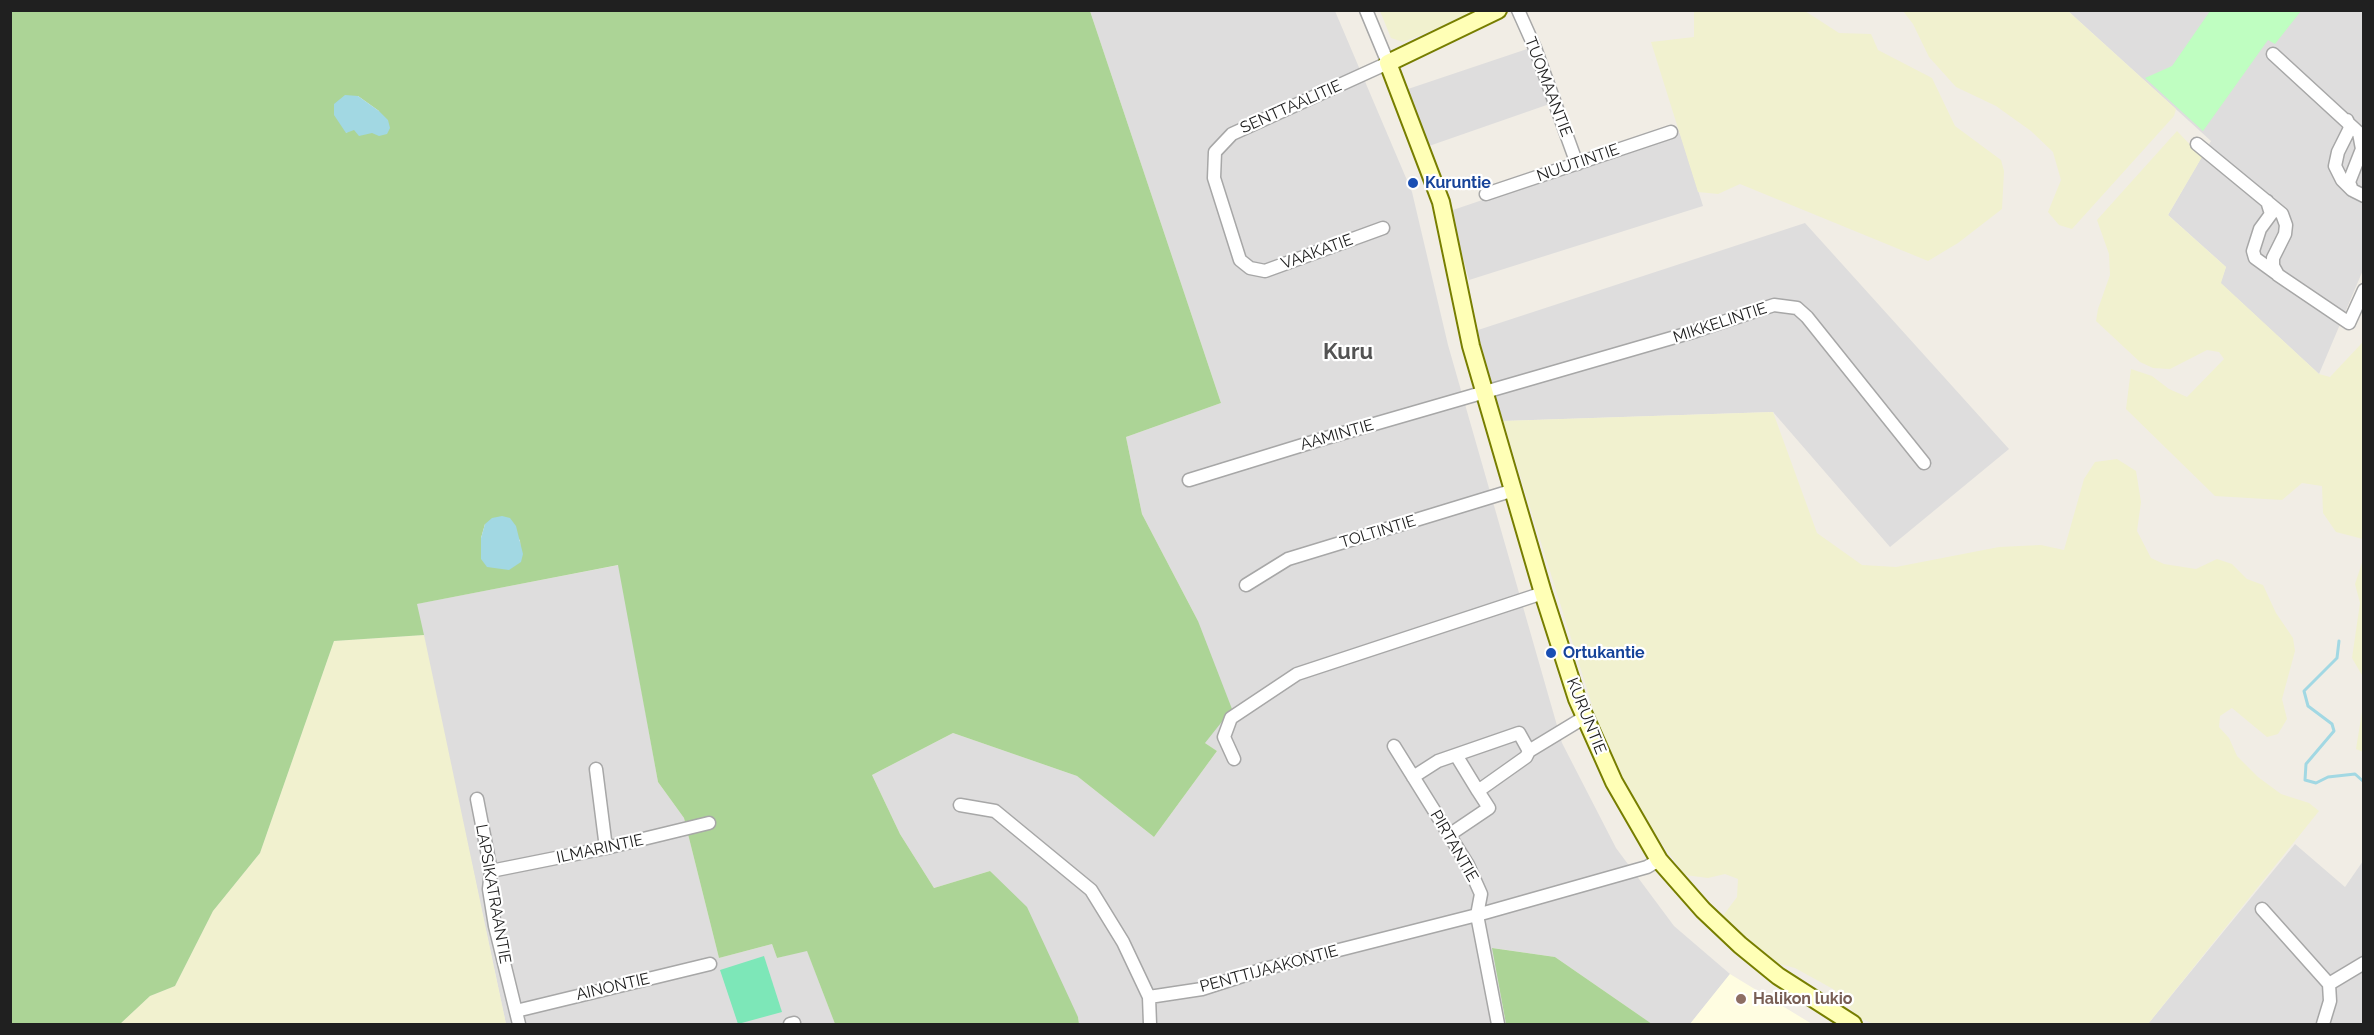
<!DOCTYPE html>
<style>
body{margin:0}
#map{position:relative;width:2374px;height:1035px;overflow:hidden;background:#f1ede5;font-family:Raleway,sans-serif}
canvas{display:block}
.frame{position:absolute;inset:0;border:12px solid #202020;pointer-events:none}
</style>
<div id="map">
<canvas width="2374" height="1035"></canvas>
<div class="frame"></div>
</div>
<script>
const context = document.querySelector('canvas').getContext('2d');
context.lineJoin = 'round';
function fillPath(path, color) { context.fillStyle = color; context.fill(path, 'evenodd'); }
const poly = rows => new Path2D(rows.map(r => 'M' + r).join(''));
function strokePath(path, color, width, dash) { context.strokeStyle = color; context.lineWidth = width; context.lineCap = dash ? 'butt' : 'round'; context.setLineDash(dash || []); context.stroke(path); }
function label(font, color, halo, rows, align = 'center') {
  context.font = font + ' Raleway,sans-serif'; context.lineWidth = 4.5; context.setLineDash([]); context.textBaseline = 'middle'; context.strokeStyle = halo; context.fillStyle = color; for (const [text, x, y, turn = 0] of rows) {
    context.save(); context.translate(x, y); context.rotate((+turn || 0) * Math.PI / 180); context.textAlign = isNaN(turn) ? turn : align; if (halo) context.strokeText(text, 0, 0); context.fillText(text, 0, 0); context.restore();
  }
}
fillPath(poly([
 [1090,11,1335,11,1412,192,1448,345,1562,743,1616,848,1674,926,1730,974,1690,1024,1652,1024,1555,957,1493,948,1506,1024,1079,1024,1078,1017,990,871,934,888,900,834,872,775,953,733,1077,776,1154,837,1217,751,1205,743,1198,621,1142,514,1126,437,1221,403],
 [2068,11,2363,11,2363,270,2319,374,2220,283,2226,267,2168,215,2211,141],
 [1539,45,1561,100,1429,146,1408,89],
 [1680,133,1703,206,1469,280,1450,211],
 [1805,223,2009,449,1890,547,1773,412,1503,421,1475,331],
 [619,565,658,782,684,818,719,958,772,944,777,958,807,950,835,1024,506,1024,416,604],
 [2295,844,2345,887,2363,861,2363,1024,2148,1024]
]), '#dedddd');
fillPath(poly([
 [1730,974,1812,1024,1690,1024]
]), '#fffde1');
fillPath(poly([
 [1694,10,1805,11,1839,33,1871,34,1878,50,1932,78,1955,126,2001,160,2004,171,2002,209,1958,243,1928,261,1740,184,1718,194,1698,192,1651,42,1694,37],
 [1380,11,1480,11,1403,42,1391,38],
 [1903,11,2068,11,2176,109,2174,116,2072,229,2059,225,2048,212,2061,180,2053,152,2031,131,1996,106,1956,87,1929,57,1913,24],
 [2177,131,2202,157,2168,215,2226,267,2221,283,2319,374,2330,377,2362,343,2363,344,2363,539,2336,532,2323,513,2322,486,2302,483,2282,500,2215,496,2126,409,2131,369,2152,376,2169,389,2187,397,2224,359,2219,352,2207,350,2170,369,2153,368,2140,362,2096,321,2098,309,2110,275,2109,254,2097,220],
 [1773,412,1817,533,1862,565,1896,567,1999,547,2041,545,2064,550,2084,479,2095,462,2117,459,2136,471,2141,502,2137,531,2151,558,2164,564,2196,569,2217,559,2232,564,2247,579,2263,585,2276,613,2293,638,2295,651,2282,699,2287,719,2278,734,2267,737,2232,708,2220,716,2219,727,2229,738,2237,756,2258,777,2281,794,2309,803,2319,811,2148,1024,1874,1024,1859,1018,1833,989,1795,968,1772,962,1735,932,1722,917,1737,897,1738,879,1725,874,1708,878,1685,875,1654,833,1615,768,1596,718,1503,421],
 [2363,560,2363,677,2352,658,2360,603,2355,584],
 [424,635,506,1024,120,1024,150,996,175,986,213,911,260,853,334,641],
 [2363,706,2363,752,2356,749]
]), '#f1f1cf');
fillPath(poly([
 [10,11,1090,11,1221,403,1126,437,1142,514,1198,621,1232,709,1205,743,1217,751,1154,837,1077,776,953,733,872,775,900,834,934,888,990,871,1027,907,1078,1017,1079,1024,835,1024,807,951,777,958,772,944,719,958,684,818,658,782,618,565,417,604,424,635,334,641,260,853,213,911,175,986,150,996,120,1024,11,1024],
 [358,96,379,111,346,133],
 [485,524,520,540,521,562,481,559,481,538],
 [1492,948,1555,957,1652,1024,1506,1024]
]), '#acd496');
fillPath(poly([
 [2210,11,2301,11,2275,44,2268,40,2203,131,2145,78,2172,66]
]), '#bffec1');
fillPath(poly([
 [764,956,782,1012,738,1024,720,970]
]), '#7de7b8');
fillPath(poly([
 [345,95,358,96,379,111,388,120,390,128,387,134,379,136,372,133,359,136,354,130,346,133,334,115,334,104],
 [502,516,510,518,516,526,523,554,521,562,509,570,487,567,481,559,481,538,485,524,492,518]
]), '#a2d8e3');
strokePath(poly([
 [2339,641,2337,658,2304,691,2308,706,2332,724,2334,731,2306,764,2305,780,2316,783,2328,777,2355,774,2364,782]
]), '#a2d8e3', 3);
const street = poly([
 [1366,10,1388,63,1232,134,1215,152,1214,178,1240,260,1250,268,1265,271,1383,228],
 [1518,10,1535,48,1577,164],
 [2273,54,2359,133,2362,149,2349,182,2352,190,2364,196],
 [2347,120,2350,128,2338,152,2335,166,2342,180,2352,190],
 [2197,144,2282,214,2286,225,2285,234,2273,258,2273,266,2278,275,2349,323,2364,290],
 [1486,194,1671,132],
 [2267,201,2271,214,2260,229,2253,251,2255,258,2277,274],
 [1189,480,1319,440,1696,331,1774,305,1797,308,1807,317,1924,463],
 [1246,585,1288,559,1514,490],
 [1394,746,1468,865,1481,894,1477,915,1498,1024],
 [1456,755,1478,791],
 [1234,759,1224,737,1231,718,1297,674,1543,593],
 [596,769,606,848],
 [1413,777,1438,761,1519,733,1529,751],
 [477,799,491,871,489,889,495,926,519,1024],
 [960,805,995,811,1091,890,1123,942,1149,997,1202,989,1264,969,1477,915,1647,867,1659,860],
 [1449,835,1489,808,1478,791,1526,757,1529,751,1585,717],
 [491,871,606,848,709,823],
 [2262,909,2329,984],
 [1149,997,1150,1024],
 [516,1011,710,964],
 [790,1024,794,1023],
 [2323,1024,2330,1001,2329,984,2364,963]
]);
const secondary = poly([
 [1498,10,1388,63,1441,202,1471,346,1543,593,1577,699,1614,782,1659,860,1703,910,1740,945,1778,976,1853,1024]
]);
strokePath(street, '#a7a7a7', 15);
strokePath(secondary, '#777e00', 20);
strokePath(street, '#fff', 12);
strokePath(secondary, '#ffffb6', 16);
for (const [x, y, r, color] of [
 [1413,183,6,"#1a4fb4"],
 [1551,653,6,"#1a4fb4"],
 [1741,999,6,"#8d6e63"]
]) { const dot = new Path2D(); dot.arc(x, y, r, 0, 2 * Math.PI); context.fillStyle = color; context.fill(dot); strokePath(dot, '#fff', 2); }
label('16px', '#202020', '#fff', [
 ["TUOMAANTIE",1548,87,69],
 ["SENTTAALITIE",1291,107,-24],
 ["NUUTINTIE",1578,163,-19],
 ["VAAKATIE",1317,252,-20],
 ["MIKKELINTIE",1720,323,-18],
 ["AAMINTIE",1337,435,-16],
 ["TOLTINTIE",1378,532,-17],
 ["KURUNTIE",1586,716,68],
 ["PIRTANTIE",1454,846,60],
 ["ILMARINTIE",600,849,-12],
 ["LAPSIKATRAANTIE",493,894,80],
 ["PENTTIJAAKONTIE",1269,969,-15],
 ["AINONTIE",613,987,-13]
]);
label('bold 16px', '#164399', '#fff', [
 ["Kuruntie",1425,183],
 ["Ortukantie",1563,653]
], 'left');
label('bold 16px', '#785e54', '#fff', [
 ["Halikon lukio",1753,999]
], 'left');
label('bold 22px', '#535353', '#fff', [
 ["Kuru",1348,352]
]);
</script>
